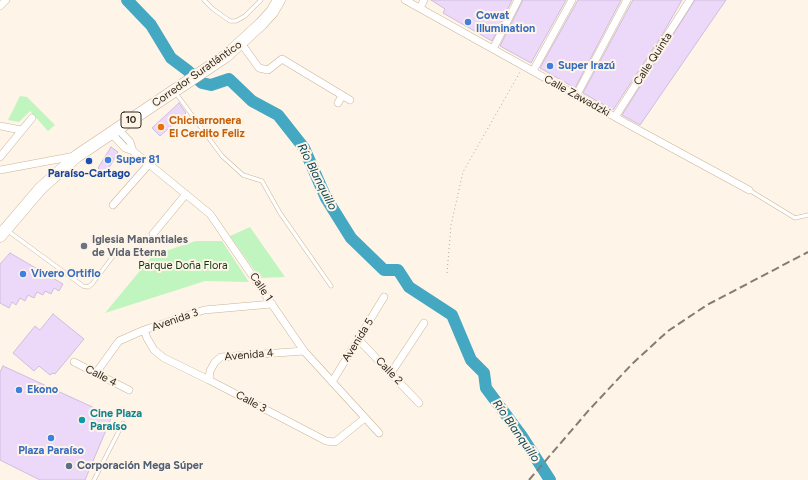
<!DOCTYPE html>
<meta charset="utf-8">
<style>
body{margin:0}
canvas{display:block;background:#fef4e8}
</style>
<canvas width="808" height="480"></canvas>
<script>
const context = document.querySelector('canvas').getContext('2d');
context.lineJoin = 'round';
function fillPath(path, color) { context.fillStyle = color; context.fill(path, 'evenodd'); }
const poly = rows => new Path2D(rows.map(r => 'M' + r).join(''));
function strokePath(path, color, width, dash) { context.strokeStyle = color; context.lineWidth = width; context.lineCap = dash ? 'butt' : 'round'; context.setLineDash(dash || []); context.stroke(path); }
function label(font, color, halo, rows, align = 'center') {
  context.font = font + ' Figtree,sans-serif'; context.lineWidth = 4; context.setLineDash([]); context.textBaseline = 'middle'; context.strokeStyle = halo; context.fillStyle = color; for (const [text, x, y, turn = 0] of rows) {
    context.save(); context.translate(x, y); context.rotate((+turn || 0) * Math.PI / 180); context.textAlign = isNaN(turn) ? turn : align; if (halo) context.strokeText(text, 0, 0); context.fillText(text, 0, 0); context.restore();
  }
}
fillPath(poly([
 [20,96,27,97,55,125,48,131,30,111,19,122,8,120],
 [250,227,285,277,260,278,230,236],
 [196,241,222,241,249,282,205,281,105,313,153,255]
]), '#c1f5bf');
strokePath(poly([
 [127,0,151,25,171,58,187,70,202,83,211,85,229,79,252,101,278,115,304,148,326,198,351,238,384,270,398,270,409,287,452,315,471,360,484,373,486,388,521,435,550,480]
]), '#44a8c2', 12);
const building = poly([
 [431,0,512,0,492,41,443,13,445,9,431,0],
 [523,0,566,0,531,63,500,46,523,0],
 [578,0,621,0,575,88,540,68,578,0],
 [633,0,682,0,662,35,613,110,583,93,633,0],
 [695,0,726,0,640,125,622,115,695,0],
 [179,103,186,113,160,136,152,128,179,103],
 [111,147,118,152,106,173,98,168,111,147],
 [10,253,63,284,59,291,54,288,51,294,45,291,43,295,37,292,34,298,28,295,25,301,20,298,16,305,12,302,9,308,0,303,0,264,10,253],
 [53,314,84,339,55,374,53,373,50,375,39,366,34,371,13,353,35,326,40,330,53,314],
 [3,366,112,416,85,480,40,480,0,460,0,372,3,366]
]);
fillPath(building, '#ecd9fa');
strokePath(building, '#cfbddd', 1);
const service = poly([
 [204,0,213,9,230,21,236,21,245,16,261,0],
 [175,92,222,156,243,175,262,181,280,213,331,286],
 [749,190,795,218,808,215],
 [8,231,83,286,88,287,92,284,114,255],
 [94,480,123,423]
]);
const minor = poly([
 [405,0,633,127,749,190],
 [0,6,6,0],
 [420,8,424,0],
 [241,43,259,68,268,70,282,59,350,100],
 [493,49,518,0],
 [533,71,572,0],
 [576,96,627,0],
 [338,103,342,96],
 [615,117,690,0],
 [0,126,21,130],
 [118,129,130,142,133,151],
 [111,133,125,148,133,151,210,214,304,351,379,433],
 [0,157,32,118],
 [0,170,75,156],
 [113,205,149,164],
 [153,234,186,194],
 [144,330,147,338,154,350,164,358,209,380,326,441,335,442,365,418],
 [358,339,419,403],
 [74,362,129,390],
 [96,373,119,341,144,330,204,310,272,304],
 [391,373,424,323],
 [209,380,210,371,215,362,221,357,304,351],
 [332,382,384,297]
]);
const primary = poly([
 [0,236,41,188,77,156,226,56,261,24,272,12,279,0]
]);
strokePath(service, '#cbb496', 4.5);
strokePath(minor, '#cbb496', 8);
strokePath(primary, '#cbb496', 13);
strokePath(poly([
 [447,273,451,225,463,172,520,72]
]), '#b2a89c', 1, [1, 3]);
strokePath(service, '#fff', 3.5);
strokePath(minor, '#fff', 7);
strokePath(primary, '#fff', 12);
strokePath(poly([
 [529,480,589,410,632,364,668,331,707,305,808,252]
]), '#867d71', 2, [8, 4]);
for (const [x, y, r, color] of [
 [468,22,4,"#3f7fe0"],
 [550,66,4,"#3f7fe0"],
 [161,127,4,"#e8710a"],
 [108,160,4,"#3f7fe0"],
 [89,161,4,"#1a4fb4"],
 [84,246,4,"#6b7280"],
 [23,274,4,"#3f7fe0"],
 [19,390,4,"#3f7fe0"],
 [82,420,4,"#0f9aa8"],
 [51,438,4,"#3f7fe0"],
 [69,466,4,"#5c6f8a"]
]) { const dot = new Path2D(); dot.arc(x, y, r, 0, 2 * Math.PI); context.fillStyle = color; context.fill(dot); strokePath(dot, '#fef4e8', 1.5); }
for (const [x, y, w] of [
 [131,120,20]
]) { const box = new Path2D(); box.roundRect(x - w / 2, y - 8, w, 16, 3); context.fillStyle = '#fef4e8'; context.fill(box); strokePath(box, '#30271b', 1); }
label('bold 10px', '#30271b', null, [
 ["10",131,120]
]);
label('bold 11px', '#366cbe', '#fef4e8', [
 ["Cowat",476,16],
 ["Illumination",476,29],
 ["Super Irazú",558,66],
 ["Super 81",116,160],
 ["Vivero Ortiflo",31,274],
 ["Ekono",27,390],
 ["Plaza Paraíso",51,451,"center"]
], 'left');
label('11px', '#30271b', '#fef4e8', [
 ["Calle Quinta",653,59,-57],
 ["Corredor Suratlántico",197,74,-35],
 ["Calle Zawadzki",577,96,29],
 ["Calle 1",261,287,56],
 ["Avenida 3",175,320,-19],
 ["Avenida 5",358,340,-58],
 ["Avenida 4",249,355,-5],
 ["Calle 2",389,371,46],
 ["Calle 4",101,376,27],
 ["Calle 3",251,402,28]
]);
label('bold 11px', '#c56008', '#fef4e8', [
 ["Chicharronera",169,121],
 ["El Cerdito Feliz",169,134]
], 'left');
label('bold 11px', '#164399', '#fef4e8', [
 ["Paraíso-Cartago",89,174]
]);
label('bold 11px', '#5b616d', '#fef4e8', [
 ["Iglesia Manantiales",92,240],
 ["de Vida Eterna",92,253]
], 'left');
label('11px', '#083c0d', '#fef4e8', [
 ["Parque Doña Flora",183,266]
]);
label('bold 11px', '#0d838f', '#fef4e8', [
 ["Cine Plaza",90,414],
 ["Paraíso",90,427]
], 'left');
label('bold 11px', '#4e5e75', '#fef4e8', [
 ["Corporación Mega Súper",77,466]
], 'left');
label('italic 12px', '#0b4755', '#fef4e8', [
 ["Río Blanquillo",317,177,63],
 ["Río Blanquillo",516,431,55]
]);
</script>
